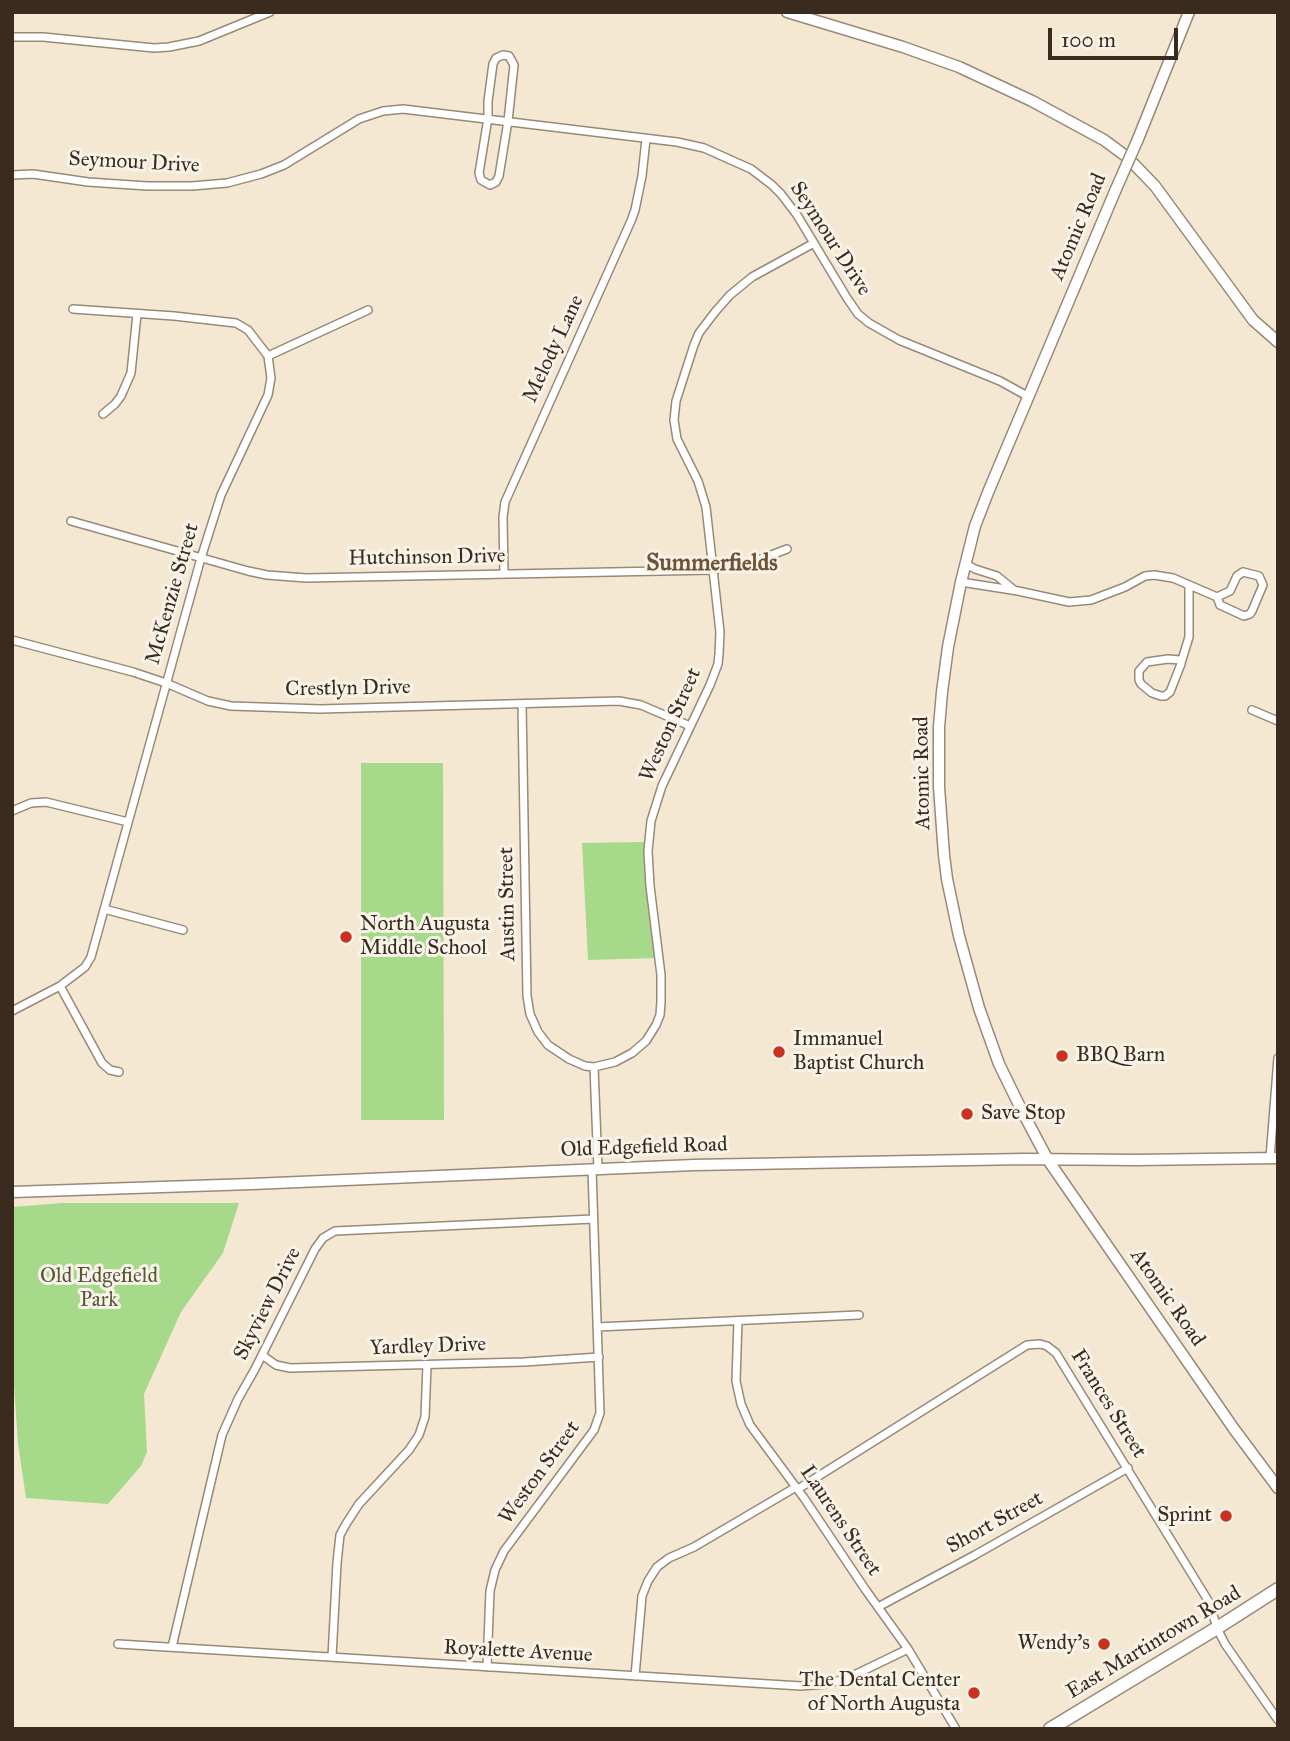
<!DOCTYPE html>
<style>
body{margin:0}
#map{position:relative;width:1290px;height:1741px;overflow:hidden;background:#f5e8d3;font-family:"IM FELL Great Primer",serif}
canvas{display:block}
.frame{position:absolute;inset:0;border:14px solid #3b2a1e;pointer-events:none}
.scale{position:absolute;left:1048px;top:28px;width:130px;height:32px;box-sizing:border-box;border:4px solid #3b2a1e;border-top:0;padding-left:9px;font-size:21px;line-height:24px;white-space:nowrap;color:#3b2a1e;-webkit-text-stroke:5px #f7f3e8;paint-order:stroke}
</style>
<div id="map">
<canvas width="1290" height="1741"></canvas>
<div class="frame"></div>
<div class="scale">100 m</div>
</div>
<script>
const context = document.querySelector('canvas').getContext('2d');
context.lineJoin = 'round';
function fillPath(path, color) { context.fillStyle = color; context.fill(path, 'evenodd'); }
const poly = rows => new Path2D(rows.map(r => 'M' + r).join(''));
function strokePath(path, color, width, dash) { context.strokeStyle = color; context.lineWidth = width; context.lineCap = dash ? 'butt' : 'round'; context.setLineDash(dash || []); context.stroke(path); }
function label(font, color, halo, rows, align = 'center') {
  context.font = font + ' "IM FELL Great Primer",serif'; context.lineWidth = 6; context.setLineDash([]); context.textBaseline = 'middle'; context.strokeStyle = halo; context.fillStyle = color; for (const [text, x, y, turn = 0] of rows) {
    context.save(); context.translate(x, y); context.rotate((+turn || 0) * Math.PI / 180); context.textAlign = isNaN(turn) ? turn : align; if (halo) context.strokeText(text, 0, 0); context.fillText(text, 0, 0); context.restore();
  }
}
fillPath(poly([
 [361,763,443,763,444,1120,361,1120],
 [645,842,658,958,588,960,582,843],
 [62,1203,239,1203,223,1253,181,1312,144,1394,147,1452,141,1466,108,1504,26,1498,18,1444,12,1355,12,1207]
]), '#a6da8a');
const street = poly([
 [12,37,43,37,154,48,169,47,199,41,270,12],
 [503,55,509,56,514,65,508,121,499,176,496,182,490,185,481,180,479,173,488,118,488,101,493,64,496,58,503,55],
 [12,175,33,174,88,182,147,186,192,186,227,183,261,174,284,165,359,119,383,111,403,109,677,142,704,148,751,169,772,185,781,194,797,215,847,298,858,314,869,323,899,340,1000,381,1029,397],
 [268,356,368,310],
 [103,414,115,404,121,396,131,373,137,314],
 [71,521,248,571,267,575,306,578,713,570,761,559,787,549],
 [966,564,975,569,997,576,1014,590],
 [1243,572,1259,576,1263,585,1252,611,1250,614,1244,616,1220,605,1217,597,1230,591,1237,576,1243,572],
 [504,574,503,517,505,502,631,221,635,210,642,176,646,139],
 [961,582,1018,591,1069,602,1091,600,1125,587,1145,576,1154,575,1173,578,1217,597],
 [12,640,133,672,166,683,208,701,231,706,320,709,619,701,641,705,690,726],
 [1168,659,1180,660,1181,664,1170,692,1165,696,1161,696,1152,693,1141,684,1139,680,1139,671,1147,662,1168,659],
 [1181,663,1189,637,1189,585],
 [522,704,527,996,530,1014,538,1032,548,1045,569,1059,585,1066,594,1067,615,1062,632,1053,646,1041,656,1025,660,1015,661,1002,661,975,650,886,648,851,651,821,662,786,710,685,718,664,719,654,720,632,706,507,698,481,677,439,674,420,676,401,694,345,699,333,715,312,730,295,752,277,814,243],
 [1252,710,1278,721],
 [12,811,31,803,46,802,128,822],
 [104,909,183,930],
 [60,986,102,1063,110,1070,119,1072],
 [12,1011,60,986,85,967,91,957,201,558,221,495,268,395,271,378,268,356,248,330,236,323,174,316,73,309],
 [594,1067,598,1169],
 [1270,1158,1278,1058],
 [738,1321,736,1381,741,1404,750,1425,804,1498,865,1589,908,1649,956,1729],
 [597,1327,859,1315],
 [262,1355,276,1365,290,1368,524,1362,599,1357],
 [798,1489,1027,1345,1040,1344,1047,1346,1056,1353,1209,1602,1217,1628,1225,1644,1278,1720],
 [878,1607,975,1555,1128,1468],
 [118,1644,801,1686,826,1684,848,1678,908,1649],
 [172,1647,222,1435,238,1399,255,1369,315,1249,323,1238,335,1231,593,1219],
 [332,1657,337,1563,340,1535,346,1524,359,1504,409,1450,419,1435,425,1417,427,1365],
 [487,1667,490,1591,495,1570,504,1551,594,1430,600,1413,592,1169],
 [635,1676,642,1596,648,1581,657,1567,669,1558,694,1547,796,1487]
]);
const secondary = poly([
 [787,12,903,47,959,67,1032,101,1104,140,1127,157,1155,186,1253,320,1278,342],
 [1138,139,1189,12],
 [1116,189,989,490,975,526,961,582,948,647,942,692,939,727,939,787,944,855,947,879,959,936,979,1008,999,1064,1022,1111,1048,1160,1234,1429,1278,1488],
 [12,1192,252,1184,694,1165,1024,1159,1136,1160,1278,1158]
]);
const primary = poly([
 [1050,1729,1217,1628,1278,1589]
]);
strokePath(street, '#988978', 10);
strokePath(secondary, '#988978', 13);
strokePath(primary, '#988978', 15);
strokePath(street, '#fff', 7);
strokePath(secondary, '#fff', 10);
strokePath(primary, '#fff', 12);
const secondaryBridge = poly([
 [1116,189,1138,139]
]);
strokePath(secondaryBridge, '#988978', 13, []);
strokePath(secondaryBridge, '#fff', 10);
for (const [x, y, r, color] of [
 [346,937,7,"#c8321e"],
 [779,1052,7,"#c8321e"],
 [1062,1056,7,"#c8321e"],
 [967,1114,7,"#c8321e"],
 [1226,1516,7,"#c8321e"],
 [1104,1644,7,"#c8321e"],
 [974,1693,7,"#c8321e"]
]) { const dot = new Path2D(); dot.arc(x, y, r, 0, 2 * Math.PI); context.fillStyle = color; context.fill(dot); strokePath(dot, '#f7f3e8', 2.5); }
label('21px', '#3b2a1e', '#f7f3e8', [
 ["Seymour Drive",134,163,3],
 ["Atomic Road",1079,227,-67],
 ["Seymour Drive",830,239,57],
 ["Melody Lane",554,349,-65],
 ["Hutchinson Drive",427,558,-1],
 ["McKenzie Street",173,594,-74],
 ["Crestlyn Drive",348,689,-1],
 ["Weston Street",671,725,-66],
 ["Atomic Road",923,773,-91],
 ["Austin Street",508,904,-91],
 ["Old Edgefield Road",644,1148,-2],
 ["Atomic Road",1167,1298,55],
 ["Skyview Drive",268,1304,-63],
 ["Yardley Drive",428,1347,-2],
 ["Frances Street",1108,1404,58],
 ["Weston Street",540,1473,-54],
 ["Laurens Street",840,1521,56],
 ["Short Street",995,1523,-29],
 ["East Martintown Road",1154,1643,-31],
 ["Royalette Avenue",518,1652,3]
]);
label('21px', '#3b2a1e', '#f7f3e8', [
 ["North Augusta",360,925],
 ["Middle School",360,949],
 ["Immanuel",793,1040],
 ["Baptist Church",793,1064],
 ["BBQ Barn",1076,1056],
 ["Save Stop",981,1114],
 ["Sprint",1212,1516,"right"],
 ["Wendy's",1090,1644,"right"],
 ["The Dental Center",960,1681,"right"],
 ["of North Augusta",960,1705,"right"]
], 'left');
label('21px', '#565639', '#f7f3e8', [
 ["Old Edgefield",99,1277],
 ["Park",99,1301]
]);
label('bold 23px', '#6f5136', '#f7f3e8', [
 ["Summerfields",712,564]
]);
</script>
